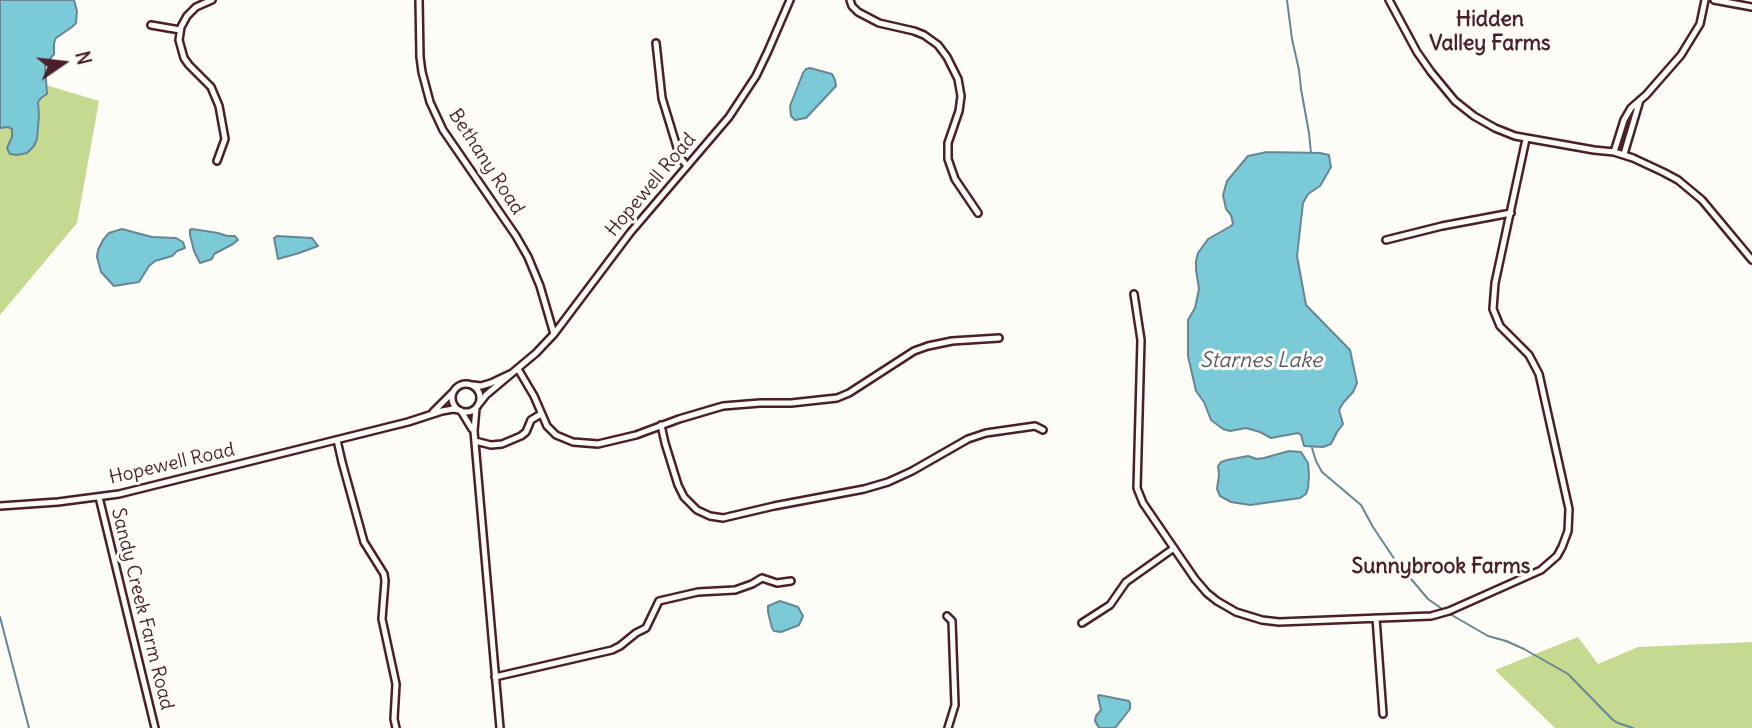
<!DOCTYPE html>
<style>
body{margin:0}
#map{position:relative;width:1752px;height:728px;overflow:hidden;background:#fdfcf7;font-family:Delius,sans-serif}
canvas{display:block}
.north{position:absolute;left:28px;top:28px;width:70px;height:70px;-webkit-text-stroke:5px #fdfcf7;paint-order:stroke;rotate:76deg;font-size:19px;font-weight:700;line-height:28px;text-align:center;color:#4a1f2b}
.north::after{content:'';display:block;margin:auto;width:24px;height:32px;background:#4a1f2b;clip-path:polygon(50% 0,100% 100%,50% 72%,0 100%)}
</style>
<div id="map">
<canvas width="1752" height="728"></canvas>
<div class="north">N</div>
</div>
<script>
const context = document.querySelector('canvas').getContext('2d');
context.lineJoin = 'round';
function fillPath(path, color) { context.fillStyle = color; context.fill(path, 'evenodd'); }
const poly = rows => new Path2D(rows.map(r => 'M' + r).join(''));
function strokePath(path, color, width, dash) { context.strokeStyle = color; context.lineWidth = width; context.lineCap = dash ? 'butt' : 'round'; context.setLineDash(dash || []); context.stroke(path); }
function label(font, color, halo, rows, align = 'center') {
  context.font = font + ' Delius,sans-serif'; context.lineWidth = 6; context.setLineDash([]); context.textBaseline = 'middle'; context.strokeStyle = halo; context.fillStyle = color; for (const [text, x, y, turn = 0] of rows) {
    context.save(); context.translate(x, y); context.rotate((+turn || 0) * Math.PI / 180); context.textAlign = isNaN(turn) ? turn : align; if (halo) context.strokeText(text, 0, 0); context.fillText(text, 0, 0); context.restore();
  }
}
fillPath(poly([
 [46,85,99,101,77,223,0,315,0,128,8,127,12,129,12,137,8,144,30,149,34,146,39,115,38,102,41,98,47,94],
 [1578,637,1598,664,1638,647,1752,642,1752,728,1555,728,1495,670]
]), '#c5da90');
const water = poly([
 [0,0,74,0,77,11,76,23,72,27,56,38,54,43,54,54,45,65,47,94,41,98,38,102,39,115,37,139,34,146,27,153,17,155,10,154,7,148,12,137,12,129,8,127,0,128,0,0],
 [810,68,832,74,835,80,836,86,806,118,795,120,791,116,790,106,803,73,806,69,810,68],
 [1267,152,1320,153,1329,155,1330,162,1331,167,1320,186,1308,194,1303,203,1297,256,1306,305,1350,350,1357,383,1353,392,1343,403,1339,410,1343,424,1337,432,1331,444,1323,447,1304,446,1301,435,1298,433,1271,438,1260,432,1246,428,1230,431,1223,429,1211,420,1204,402,1196,391,1188,356,1188,320,1195,308,1199,289,1196,270,1196,261,1198,253,1208,239,1231,226,1233,224,1231,215,1226,209,1223,195,1227,181,1248,156,1267,152],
 [122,229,152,237,176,238,183,242,185,248,177,251,172,256,155,261,149,266,139,282,114,286,101,272,97,257,98,250,103,240,109,233,122,229],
 [192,229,218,233,227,236,235,236,238,240,233,244,214,254,212,259,200,263,194,251,190,235,190,230,192,229],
 [277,236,312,238,318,246,299,253,278,259,274,238,277,236],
 [1289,451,1301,452,1308,463,1309,475,1308,488,1306,494,1300,498,1250,505,1231,502,1220,496,1217,489,1219,475,1218,466,1221,462,1227,460,1248,456,1257,459,1264,458,1289,451],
 [780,601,798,607,803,616,799,625,781,632,774,631,772,628,768,612,768,606,780,601],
 [1099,695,1129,701,1130,703,1130,709,1115,728,1099,728,1095,721,1096,716,1101,710,1098,696,1099,695]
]);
fillPath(water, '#7bcad8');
strokePath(water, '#678693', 2);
strokePath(poly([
 [1287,0,1292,39,1299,70,1301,89,1309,133,1311,153],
 [1312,448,1316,461,1322,472,1361,505,1373,527,1395,560,1428,599,1445,611],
 [1450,614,1488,636,1506,641,1524,649,1568,674,1613,720,1618,723,1633,728],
 [0,617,29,728]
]), '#678693', 2);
const minor = poly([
 [212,0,196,7,187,16,181,27,179,40,184,58,189,65,211,87,219,106,225,139,217,161],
 [419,0,420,57,422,72,430,102,443,130,516,236,528,257,540,286,554,334],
 [850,0,852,6,858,12,879,23,914,31,924,35,938,45,947,57,958,79,961,96,959,111,948,143,948,159,955,179,978,213],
 [1389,0,1417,52,1431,72,1455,101,1474,116,1495,128,1515,136,1594,150,1614,152,1633,158,1663,172,1678,180,1702,200,1752,260],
 [1714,0,1752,7],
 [151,25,180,30],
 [656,43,662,98,680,157,687,166],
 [1614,152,1624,120,1631,108,1646,95,1681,55,1700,24,1705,0],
 [1624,154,1640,100],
 [1386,240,1442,226,1511,213],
 [1134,294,1141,340,1137,488,1143,503,1195,579,1207,593,1217,601,1236,612,1262,620,1279,622,1431,616,1449,611,1541,570,1557,556,1562,547,1568,531,1569,509,1539,374,1529,355,1500,326,1493,309,1495,283,1526,139],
 [518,369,534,396,547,426,556,435,573,442,598,444,636,435,679,419,723,406,760,403,791,403,837,398,849,393,914,351,928,346,952,341,999,338],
 '452 398a14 14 0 1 1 28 0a14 14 0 1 1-28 0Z',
 [473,385,481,386,491,383,510,374],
 [479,404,486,395,536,353,554,334,630,233,729,117,756,76,768,51,790,0],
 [476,408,474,431,500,728],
 [461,411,472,429],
 [433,412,453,392],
 [661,425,665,443,678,485,684,497,697,510,710,516,723,518,774,506,864,489,888,482,912,471,968,439,986,433,1035,426,1043,430],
 [337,440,342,462,364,542,384,574,385,581,382,619,396,684,394,719,396,728],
 [475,441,491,445,502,444,521,436,526,432,531,420,541,414],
 [99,497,155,728],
 [0,506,58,502,119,494,408,422,442,411,453,409,459,410],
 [947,616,952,621,955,705,948,728],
 [1376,618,1383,714],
 [1082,623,1110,605,1126,582,1174,548],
 [495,677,612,650,620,646,636,633,646,628,659,601,698,592,735,590,752,584,762,578,777,583,791,581]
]);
strokePath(minor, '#4a1f2b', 10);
strokePath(minor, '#fdfcf7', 5);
label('19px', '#4a1f2b', '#fdfcf7', [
 ["Bethany Road",486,162,57],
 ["Hopewell Road",651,185,-50],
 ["Hopewell Road",172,464,-13],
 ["Sandy Creek Farm Road",142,609,76]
]);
label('bold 21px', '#4a1f2b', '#fdfcf7', [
 ["Hidden",1490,20],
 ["Valley Farms",1490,44],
 ["Sunnybrook Farms",1441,567]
]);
label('italic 21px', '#5b5b68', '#fdfcf7', [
 ["Starnes Lake",1261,361]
]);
</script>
